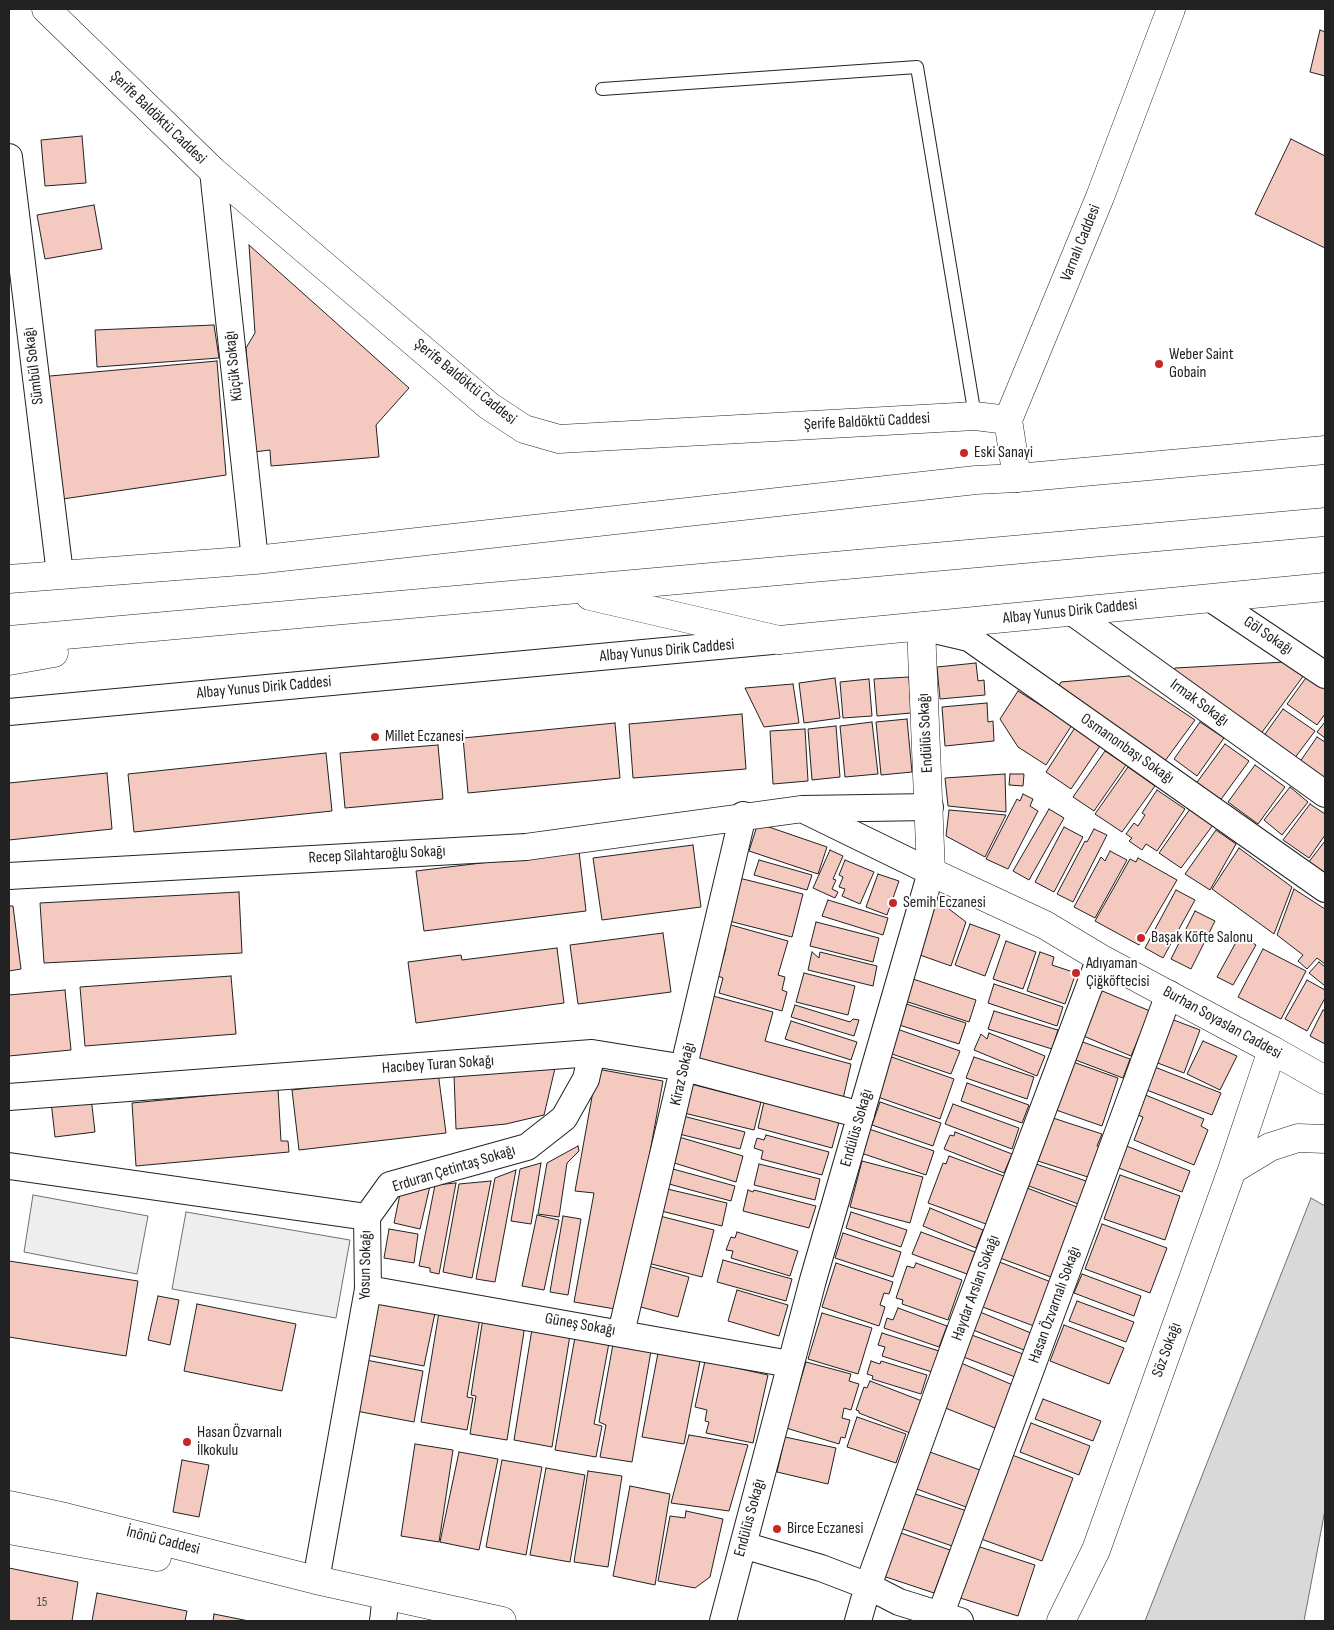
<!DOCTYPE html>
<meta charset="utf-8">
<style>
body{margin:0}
#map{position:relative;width:1334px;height:1630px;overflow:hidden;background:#fff;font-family:"Sofia Sans Condensed",sans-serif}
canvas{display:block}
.frame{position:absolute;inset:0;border:10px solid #222;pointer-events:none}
</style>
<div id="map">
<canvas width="1334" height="1630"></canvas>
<div class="frame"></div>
</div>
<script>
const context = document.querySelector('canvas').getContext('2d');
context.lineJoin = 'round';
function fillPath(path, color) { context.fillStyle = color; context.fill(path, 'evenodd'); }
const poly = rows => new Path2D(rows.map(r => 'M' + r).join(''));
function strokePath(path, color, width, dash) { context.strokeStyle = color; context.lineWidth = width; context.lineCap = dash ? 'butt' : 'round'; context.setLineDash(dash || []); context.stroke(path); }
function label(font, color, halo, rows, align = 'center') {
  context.font = font + ' "Sofia Sans Condensed",sans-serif'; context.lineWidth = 4; context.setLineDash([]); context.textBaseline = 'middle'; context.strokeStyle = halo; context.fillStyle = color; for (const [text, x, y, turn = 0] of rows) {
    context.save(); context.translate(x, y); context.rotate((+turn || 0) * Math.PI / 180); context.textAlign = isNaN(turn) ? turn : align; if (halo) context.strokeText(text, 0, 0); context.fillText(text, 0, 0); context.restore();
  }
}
const green = poly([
 [33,1195,148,1216,137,1274,24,1252,33,1195],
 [186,1212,350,1240,336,1318,172,1289,186,1212]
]);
fillPath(green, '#eee');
strokePath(green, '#6f6f6f', 1);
const water = poly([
 [1311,1198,1325,1206,1325,1510,1304,1621,1145,1621,1311,1198]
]);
fillPath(water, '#d9d9d9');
strokePath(water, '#6f6f6f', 1);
const building = poly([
 [1320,30,1325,32,1325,76,1310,72,1320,30],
 [82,136,86,183,45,186,41,140,82,136],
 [1291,139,1325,156,1325,248,1255,214,1291,139],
 [94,205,102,249,45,259,37,215,94,205],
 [249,245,409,388,376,425,379,457,271,466,270,450,254,452,246,348,255,333,249,245],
 [214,325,219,358,97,367,95,330,214,325],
 [217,361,226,475,56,500,39,377,217,361],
 [1285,662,1304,675,1260,735,1173,673,1175,668,1285,662],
 [976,663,978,681,984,680,985,695,940,699,937,667,976,663],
 [1308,675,1325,688,1325,714,1317,725,1287,704,1308,675],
 [1129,676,1195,720,1162,765,1056,691,1061,682,1129,676],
 [909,677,911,713,877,716,874,679,909,677],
 [835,678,840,718,804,723,799,683,835,678],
 [869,679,872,716,843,718,840,682,869,679],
 [793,684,799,723,764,727,745,688,793,684],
 [1018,691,1072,725,1046,765,1018,747,1000,719,1018,691],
 [987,703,988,722,993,721,994,741,945,746,942,707,987,703],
 [1283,709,1315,731,1294,759,1263,737,1283,709],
 [742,714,746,769,633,778,629,724,742,714],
 [907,719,912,772,881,775,876,722,907,719],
 [872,722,878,774,845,777,840,726,872,722],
 [1200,722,1224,738,1197,776,1174,759,1200,722],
 [1325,722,1325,738,1317,732,1325,722],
 [615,723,620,778,468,793,463,738,615,723],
 [836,726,840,777,812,780,808,729,836,726],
 [1076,726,1102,743,1071,789,1046,772,1076,726],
 [805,729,808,781,773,784,770,731,805,729],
 [1317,737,1325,742,1325,785,1297,766,1317,737],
 [1225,744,1249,761,1219,802,1195,785,1225,744],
 [438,745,443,799,345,808,340,753,438,745],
 [1105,751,1126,765,1094,811,1073,797,1105,751],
 [326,753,332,811,134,832,128,774,326,753],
 [1255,765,1285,787,1258,824,1228,802,1255,765],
 [1128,767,1155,786,1122,832,1095,814,1128,767],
 [107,773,112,829,9,840,9,783,107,773],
 [1005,774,1006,812,948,806,945,778,1005,774],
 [1010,774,1024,774,1023,786,1009,785,1010,774],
 [1290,787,1308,802,1282,835,1264,820,1290,787],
 [1157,790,1185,809,1157,851,1146,844,1142,850,1129,841,1132,838,1126,834,1134,823,1138,826,1145,815,1142,813,1157,790],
 [1023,794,1033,799,1030,806,1038,811,1008,869,986,859,1017,799,1020,801,1023,794],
 [1310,804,1325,814,1325,835,1309,858,1283,840,1310,804],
 [1049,809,1064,818,1029,880,1013,871,1049,809],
 [1190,809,1213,825,1181,868,1159,853,1190,809],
 [949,810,1006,815,985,857,946,836,949,810],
 [757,826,766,826,827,847,818,874,749,851,757,826],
 [1064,827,1083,837,1054,892,1035,882,1064,827],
 [1094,829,1107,835,1073,902,1057,894,1085,841,1087,842,1094,829],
 [1216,830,1236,844,1210,890,1185,874,1216,830],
 [1325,841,1325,876,1308,863,1325,841],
 [693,845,701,907,602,920,593,858,693,845],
 [1239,848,1292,887,1274,934,1212,889,1239,848],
 [830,850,843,856,833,879,836,880,832,889,838,892,835,898,813,888,830,850],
 [579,851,586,911,424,931,416,871,579,851],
 [1110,851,1127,860,1095,918,1074,907,1101,857,1105,861,1110,851],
 [1138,858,1177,880,1139,945,1095,921,1130,859,1136,862,1138,858],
 [759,860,812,875,807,890,754,875,759,860],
 [845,860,874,872,860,904,842,896,845,889,839,887,843,877,839,875,845,860],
 [878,874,899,881,887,915,866,907,878,874],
 [739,878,803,894,792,937,729,921,739,878],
 [1294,889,1325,909,1325,964,1317,958,1307,969,1298,961,1303,955,1277,935,1294,889],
 [1176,890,1195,900,1163,958,1145,948,1176,890],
 [239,892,242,953,44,963,40,903,239,892],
 [936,899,966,922,951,966,917,954,936,899],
 [828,900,888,918,883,935,822,916,828,900],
 [9,906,13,906,21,969,9,971,9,906],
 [1195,911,1215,921,1191,969,1171,959,1195,911],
 [816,922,879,938,873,962,810,946,816,922],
 [724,923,788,941,778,975,785,977,782,990,787,992,782,1011,719,993,723,978,718,976,726,948,718,945,724,923],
 [970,924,1000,935,985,976,955,965,970,924],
 [663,933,671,992,578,1004,570,945,663,933],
 [1240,935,1256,945,1233,985,1217,977,1240,935],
 [1006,941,1036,952,1023,989,993,979,1006,941],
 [557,948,564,1003,416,1023,408,962,461,955,462,960,557,948],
 [1263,949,1306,971,1281,1019,1238,997,1263,949],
 [812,952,819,958,820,952,877,966,873,986,808,970,812,952],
 [1040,952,1054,957,1052,965,1076,973,1065,1004,1027,991,1040,952],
 [1319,962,1325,967,1325,986,1309,973,1319,962],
 [804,973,855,986,848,1015,796,1002,804,973],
 [231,976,236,1034,85,1046,80,987,231,976],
 [910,978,976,1000,969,1022,902,1000,910,978],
 [1307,980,1325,990,1325,998,1307,1031,1285,1019,1307,980],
 [994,984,1063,1007,1057,1026,988,1003,994,984],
 [65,990,71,1050,9,1056,9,995,65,990],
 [1100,990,1150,1011,1131,1056,1081,1035,1100,990],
 [713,996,773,1012,765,1041,851,1064,843,1099,696,1060,713,996],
 [900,1002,966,1023,959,1044,893,1023,900,1002],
 [795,1005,850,1022,853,1019,859,1020,854,1036,791,1017,795,1005],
 [1323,1010,1325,1011,1325,1044,1310,1036,1323,1010],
 [994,1011,1058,1030,1052,1049,988,1029,994,1011],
 [1171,1019,1200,1030,1184,1073,1155,1062,1171,1019],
 [791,1021,857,1042,851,1060,785,1039,791,1021],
 [894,1028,960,1051,951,1074,886,1052,894,1028],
 [989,1033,1045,1056,1037,1076,974,1050,981,1034,987,1039,989,1033],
 [1080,1041,1130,1059,1123,1078,1073,1059,1080,1041],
 [1203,1041,1237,1056,1220,1090,1187,1074,1203,1041],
 [889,1056,954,1079,940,1119,875,1096,889,1056],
 [974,1057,1034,1077,1027,1099,966,1078,974,1057],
 [1073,1062,1118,1078,1102,1126,1056,1110,1073,1062],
 [556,1064,544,1115,506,1124,456,1129,454,1075,556,1064],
 [1152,1066,1221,1093,1212,1115,1144,1089,1152,1066],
 [597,1069,663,1081,621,1310,574,1302,594,1193,575,1191,597,1069],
 [438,1072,446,1133,299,1150,292,1090,438,1072],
 [967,1083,1029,1105,1022,1123,961,1101,967,1083],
 [691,1084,761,1102,754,1130,684,1113,691,1084],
 [278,1089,281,1141,288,1141,289,1152,136,1166,132,1103,278,1089],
 [1143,1094,1204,1119,1201,1126,1208,1130,1194,1165,1134,1140,1143,1117,1135,1114,1143,1094],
 [91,1097,95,1132,55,1137,51,1101,91,1097],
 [764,1102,839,1122,832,1148,758,1128,764,1102],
 [880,1102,941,1123,933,1146,872,1125,880,1102],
 [953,1104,1019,1128,1012,1149,945,1124,953,1104],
 [683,1116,745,1132,740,1149,679,1134,683,1116],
 [1053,1118,1102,1134,1097,1146,1104,1149,1094,1179,1038,1161,1053,1118],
 [869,1129,934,1151,926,1175,861,1153,869,1129],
 [955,1132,1012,1154,1004,1173,944,1149,950,1135,954,1136,955,1132],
 [766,1135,829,1152,822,1175,761,1159,763,1151,754,1148,757,1138,764,1140,766,1135],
 [679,1137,743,1156,736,1182,671,1162,679,1137],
 [1124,1145,1190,1171,1182,1192,1116,1167,1124,1145],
 [578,1146,579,1151,567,1163,559,1217,538,1214,547,1163,578,1146],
 [949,1156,1004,1176,986,1224,928,1203,943,1163,946,1164,949,1156],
 [862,1161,923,1177,910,1223,850,1207,862,1161],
 [541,1163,531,1224,511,1221,520,1169,541,1163],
 [1033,1163,1089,1182,1081,1205,1026,1185,1033,1163],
 [759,1164,820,1179,815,1200,754,1185,759,1164],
 [673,1169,735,1186,731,1201,669,1184,673,1169],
 [516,1170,495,1282,476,1279,495,1178,516,1170],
 [1120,1175,1180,1196,1165,1240,1104,1219,1120,1175],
 [491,1181,472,1278,443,1272,459,1184,491,1181],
 [456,1183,439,1274,430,1272,430,1268,419,1266,435,1185,456,1183],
 [430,1186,420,1229,394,1223,401,1189,430,1186],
 [663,1188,727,1203,722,1226,657,1210,663,1188],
 [1027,1188,1077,1207,1051,1277,1000,1258,1027,1188],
 [748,1190,753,1192,754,1190,816,1206,809,1228,743,1211,748,1190],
 [930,1208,983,1230,976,1248,923,1226,930,1208],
 [851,1212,907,1230,901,1247,846,1228,851,1212],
 [537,1215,559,1220,544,1290,522,1286,537,1215],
 [656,1215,714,1230,702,1277,644,1262,656,1215],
 [563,1216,581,1219,568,1295,550,1292,563,1216],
 [1102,1224,1167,1248,1150,1293,1085,1269,1102,1224],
 [389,1229,418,1234,414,1263,384,1258,389,1229],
 [737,1232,798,1251,790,1276,731,1258,733,1251,726,1250,731,1237,735,1238,737,1232],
 [921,1232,975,1252,967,1274,912,1254,921,1232],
 [843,1233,901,1252,893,1277,835,1258,843,1233],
 [723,1260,792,1279,786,1301,717,1282,723,1260],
 [9,1261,138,1281,126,1356,9,1337,9,1261],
 [997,1261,1051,1282,1034,1326,980,1306,997,1261],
 [836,1263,893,1282,889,1294,884,1293,880,1305,885,1307,879,1326,822,1307,836,1263],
 [916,1263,962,1280,948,1320,902,1304,903,1300,896,1298,907,1266,914,1268,916,1263],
 [648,1266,689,1277,678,1317,637,1306,648,1266],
 [1082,1274,1141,1296,1134,1316,1074,1293,1082,1274],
 [737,1290,788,1305,779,1336,728,1321,737,1290],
 [158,1296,179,1300,170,1345,148,1340,158,1296],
 [377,1301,435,1313,424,1366,367,1355,377,1301],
 [1077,1301,1134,1322,1126,1342,1069,1321,1077,1301],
 [197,1304,296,1324,282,1391,184,1371,197,1304],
 [898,1308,947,1326,939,1347,884,1328,887,1318,893,1320,898,1308],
 [439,1312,480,1318,467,1397,473,1398,467,1430,421,1422,439,1312],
 [980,1312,1031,1333,1024,1350,973,1330,980,1312],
 [822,1313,872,1328,858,1374,808,1359,822,1313],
 [483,1318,525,1325,507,1440,470,1434,476,1396,471,1395,483,1318],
 [1064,1325,1124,1348,1109,1384,1050,1361,1064,1325],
 [532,1329,570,1335,552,1447,514,1440,532,1329],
 [882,1333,939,1351,932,1372,882,1356,885,1347,878,1345,882,1333],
 [969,1334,1023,1354,1015,1377,961,1356,969,1334],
 [575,1337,609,1343,594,1424,602,1426,596,1457,555,1450,575,1337],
 [613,1344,651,1351,632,1462,600,1457,606,1425,599,1422,613,1344],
 [658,1353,700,1361,684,1444,642,1437,658,1353],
 [366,1360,423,1371,414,1422,356,1411,366,1360],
 [705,1361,768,1375,753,1443,706,1433,709,1422,705,1421,707,1410,695,1407,705,1361],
 [871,1361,880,1364,881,1361,927,1375,921,1394,872,1379,873,1376,867,1374,871,1361],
 [806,1362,851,1374,849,1381,859,1384,851,1410,844,1408,842,1418,850,1420,845,1438,841,1437,839,1444,786,1428,806,1362],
 [961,1363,1013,1385,995,1428,943,1407,961,1363],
 [870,1381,922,1401,910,1433,859,1413,859,1411,856,1410,864,1387,867,1388,870,1381],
 [1043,1399,1101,1421,1093,1441,1035,1419,1043,1399],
 [857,1417,906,1434,896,1463,847,1447,857,1417],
 [1031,1423,1090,1446,1079,1475,1020,1452,1031,1423],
 [689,1435,748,1445,729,1511,671,1503,689,1435],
 [785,1437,836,1448,828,1484,777,1472,785,1437],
 [415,1444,453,1450,439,1542,401,1536,415,1444],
 [927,1451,980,1470,966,1507,914,1488,927,1451],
 [459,1452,498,1459,479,1550,440,1542,459,1452],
 [1012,1455,1073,1478,1042,1561,981,1539,1012,1455],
 [182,1460,209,1465,199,1517,173,1512,182,1460],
 [502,1460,542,1467,526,1555,486,1547,502,1460],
 [546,1468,585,1475,570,1562,530,1555,546,1468],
 [588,1471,622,1476,608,1567,574,1562,588,1471],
 [630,1486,670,1494,655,1585,613,1576,630,1486],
 [912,1493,967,1511,955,1547,900,1528,912,1493],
 [686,1511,723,1519,710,1577,695,1588,658,1581,670,1516,685,1518,686,1511],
 [898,1532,950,1550,934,1593,883,1576,898,1532],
 [974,1545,1035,1565,1018,1616,957,1597,974,1545],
 [9,1568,78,1582,72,1621,9,1621,9,1568],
 [97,1593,187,1611,185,1621,92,1621,97,1593],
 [214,1614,249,1621,213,1621,214,1614]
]);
fillPath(building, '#f3c9c0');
strokePath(building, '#222', 1);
const service = poly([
 [602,89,917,67,975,416]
]);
const minor = poly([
 [9,157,60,574],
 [213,171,255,560],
 [1210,598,1325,675],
 [1072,612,1325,794],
 [926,628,969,638,1325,889],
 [9,712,772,641],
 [9,876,526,847,802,809,930,807],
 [9,1097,592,1053,685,1068,861,1115],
 [9,1166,367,1217],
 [367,1217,390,1185,527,1147,564,1118,586,1079,592,1053],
 [368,1289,790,1364],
 [621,1333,743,815],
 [743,1545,821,1568,868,1586,899,1602,960,1621],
 [316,1580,368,1289,367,1217],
 [940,1616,1169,994],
 [383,1621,386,1595],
 [723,1621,813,1280,931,872,806,811],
 [858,1621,868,1586,958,1336,1100,958]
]);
const tertiary = poly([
 [921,627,931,872,1045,925,1100,958,1272,1050]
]);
const secondary = poly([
 [46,9,213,171,489,406,524,429,559,439,975,416,1008,420],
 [1017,478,1008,420,1100,197,1171,9],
 [1232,1170,1270,1147,1298,1138,1325,1139],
 [9,1505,65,1517,316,1580,502,1621],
 [9,1530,157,1557],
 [1061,1621,1096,1550,1232,1170,1272,1050,1325,1080]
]);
const primary = poly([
 [779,640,1325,587]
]);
const trunk = poly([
 [9,579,255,560,976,480,1017,478,1325,450],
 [590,596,779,640],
 [9,640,1325,522],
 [9,661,54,653]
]);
strokePath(service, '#222', 14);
strokePath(minor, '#222', 28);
strokePath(tertiary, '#222', 29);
strokePath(secondary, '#222', 29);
strokePath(primary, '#222', 29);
strokePath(trunk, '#222', 29);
strokePath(service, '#fff', 12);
strokePath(minor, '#fff', 26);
strokePath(tertiary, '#fff', 28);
strokePath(secondary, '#fff', 28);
strokePath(primary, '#fff', 28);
strokePath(trunk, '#fff', 28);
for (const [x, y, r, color] of [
 [1159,364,5,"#c62828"],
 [964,453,5,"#c62828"],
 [375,737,5,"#c62828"],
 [893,903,5,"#c62828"],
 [1141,938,5,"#c62828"],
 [1076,973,5,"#c62828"],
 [187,1442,5,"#c62828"],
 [777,1529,5,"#c62828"]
]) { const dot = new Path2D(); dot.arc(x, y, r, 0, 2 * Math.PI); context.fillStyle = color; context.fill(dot); strokePath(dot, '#fff', 2); }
label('14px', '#564c4a', null, [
 ["15",42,1602]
]);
label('16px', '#222', '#fff', [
 ["Şerife Baldöktü Caddesi",158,118,44],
 ["Varnalı Caddesi",1081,243,-68],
 ["Sümbül Sokağı",34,366,-97],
 ["Küçük Sokağı",234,366,-96],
 ["Şerife Baldöktü Caddesi",465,382,39],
 ["Şerife Baldöktü Caddesi",867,422,-3],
 ["Albay Yunus Dirik Caddesi",1070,612,-6],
 ["Göl Sokağı",1268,636,34],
 ["Albay Yunus Dirik Caddesi",667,651,-5],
 ["Albay Yunus Dirik Caddesi",264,688,-5],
 ["Irmak Sokağı",1199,703,36],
 ["Endülüs Sokağı",926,733,-93],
 ["Osmanonbaşı Sokağı",1127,749,35],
 ["Recep Silahtaroğlu Sokağı",377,855,-3],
 ["Burhan Soyaslan Caddesi",1222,1023,29],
 ["Hacıbey Turan Sokağı",438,1065,-4],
 ["Kiraz Sokağı",683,1074,-77],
 ["Endülüs Sokağı",857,1128,-74],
 ["Erduran Çetintaş Sokağı",454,1169,-17],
 ["Yosun Sokağı",366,1265,-89],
 ["Haydar Arslan Sokağı",976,1288,-70],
 ["Hasan Özvarnalı Sokağı",1055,1305,-70],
 ["Güneş Sokağı",580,1325,10],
 ["Söz Sokağı",1167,1350,-70],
 ["Endülüs Sokağı",750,1518,-75],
 ["İnönü Caddesi",163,1541,14]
]);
label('16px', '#222', '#fff', [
 ["Weber Saint",1169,355],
 ["Gobain",1169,373],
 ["Eski Sanayi",974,453],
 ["Millet Eczanesi",385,737],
 ["Semih Eczanesi",903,903],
 ["Başak Köfte Salonu",1151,938],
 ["Adıyaman",1086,964],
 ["Çiğköftecisi",1086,982],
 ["Hasan Özvarnalı",197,1433],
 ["İlkokulu",197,1451],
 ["Birce Eczanesi",787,1529]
], 'left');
</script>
